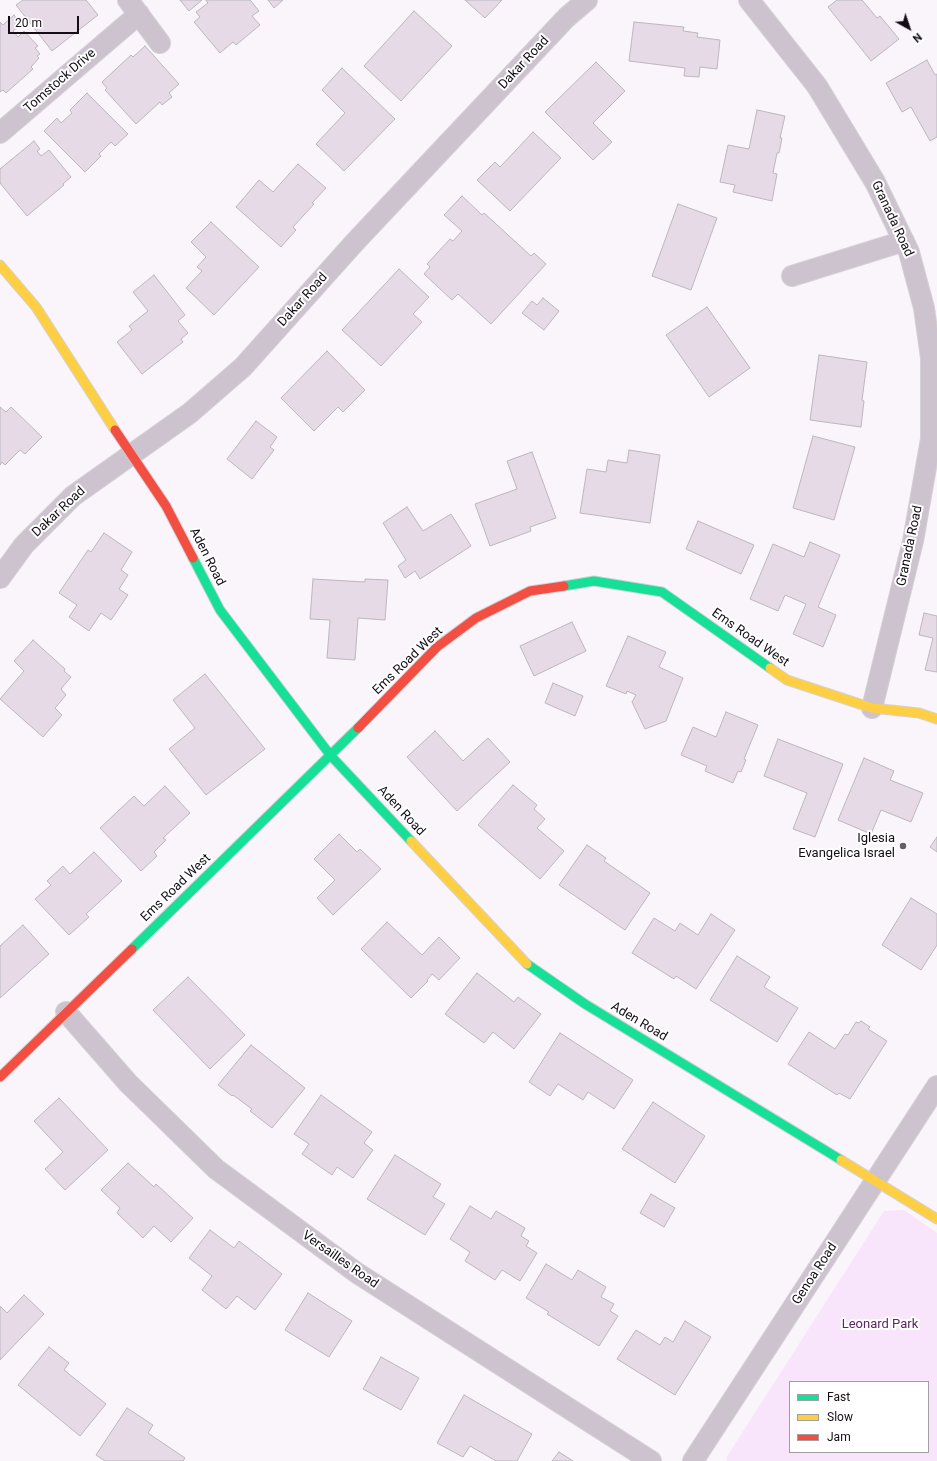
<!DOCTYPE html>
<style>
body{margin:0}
#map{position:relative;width:937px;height:1461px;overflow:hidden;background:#faf5fb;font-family:Roboto,sans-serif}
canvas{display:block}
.legend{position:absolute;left:789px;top:1381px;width:140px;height:72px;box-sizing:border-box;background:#fff;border:1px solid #a19ea2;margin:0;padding:5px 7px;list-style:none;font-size:12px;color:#140d16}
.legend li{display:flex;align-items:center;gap:8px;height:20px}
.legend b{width:20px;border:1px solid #a19ea2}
.north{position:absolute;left:889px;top:8px;width:40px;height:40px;-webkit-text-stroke:3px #fff;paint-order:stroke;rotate:140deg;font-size:11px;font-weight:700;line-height:16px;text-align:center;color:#140d16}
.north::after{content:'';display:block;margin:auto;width:14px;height:18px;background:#140d16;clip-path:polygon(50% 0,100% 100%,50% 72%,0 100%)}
.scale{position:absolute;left:8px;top:16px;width:71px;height:18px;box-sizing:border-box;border:2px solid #140d16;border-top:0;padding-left:5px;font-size:12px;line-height:14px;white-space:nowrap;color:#140d16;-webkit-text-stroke:3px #fff;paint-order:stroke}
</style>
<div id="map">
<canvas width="937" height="1461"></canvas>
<ul class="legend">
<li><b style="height:5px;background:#16e098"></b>Fast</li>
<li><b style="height:5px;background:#ffcf43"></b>Slow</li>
<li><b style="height:5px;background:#f24e42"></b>Jam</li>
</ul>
<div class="north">N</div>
<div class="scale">20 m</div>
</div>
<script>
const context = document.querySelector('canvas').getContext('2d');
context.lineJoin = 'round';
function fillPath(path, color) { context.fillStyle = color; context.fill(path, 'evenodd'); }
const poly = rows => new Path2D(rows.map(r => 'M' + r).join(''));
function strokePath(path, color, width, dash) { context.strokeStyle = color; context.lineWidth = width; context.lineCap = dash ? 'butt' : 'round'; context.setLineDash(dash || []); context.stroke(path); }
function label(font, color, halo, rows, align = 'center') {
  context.font = font + ' Roboto,sans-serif'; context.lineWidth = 4; context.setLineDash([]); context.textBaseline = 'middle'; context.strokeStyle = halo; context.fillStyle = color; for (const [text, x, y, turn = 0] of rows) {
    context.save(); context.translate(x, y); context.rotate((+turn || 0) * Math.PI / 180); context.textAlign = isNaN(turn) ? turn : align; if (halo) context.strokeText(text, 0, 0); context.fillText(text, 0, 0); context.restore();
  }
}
fillPath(poly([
 [904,1210,937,1233,937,1461,727,1461,726,1458,884,1211],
 [790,1382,928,1382,928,1452,790,1452]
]), '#f8e4fb');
const building = poly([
 [23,0,86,0,98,15,52,51,16,5,23,0],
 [180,0,202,0,189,11,180,0],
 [206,0,250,0,259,11,252,16,260,25,236,45,233,42,220,53,194,22,200,17,196,12,208,3,206,0],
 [268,0,283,0,274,8,268,0],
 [465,0,502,0,485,18,465,0],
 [837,0,862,0,877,18,880,16,899,39,871,61,828,7,837,0],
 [414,11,452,46,401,101,364,66,414,11],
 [14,15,21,24,13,31,18,37,24,31,38,46,35,48,40,54,37,56,39,58,31,67,33,69,6,93,3,90,0,92,0,22,3,25,14,15],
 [634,22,684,27,683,31,698,33,697,37,720,40,717,69,700,67,699,77,684,76,685,68,629,61,634,22],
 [145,46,179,84,169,93,172,97,162,105,160,102,136,124,105,90,107,88,102,82,131,55,133,57,145,46],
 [927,60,935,75,937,74,937,137,930,141,911,107,902,112,886,83,927,60],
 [596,62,625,91,593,123,612,142,593,160,545,112,596,62],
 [342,68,395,119,344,171,316,144,345,113,322,90,342,68],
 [87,93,128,134,115,146,111,142,99,154,101,156,85,172,44,131,57,118,61,123,72,113,70,110,87,93],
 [757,110,785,116,780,138,782,138,779,153,777,153,773,173,777,174,772,201,733,192,735,185,720,182,728,145,749,149,757,110],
 [533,132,561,158,510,211,477,180,495,162,500,167,533,132],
 [34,141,40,149,37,151,41,156,49,150,71,177,63,184,64,185,27,216,0,183,0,169,34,141],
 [298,164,326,188,312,203,314,204,293,227,296,230,281,247,236,207,259,180,273,192,298,164],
 [462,196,482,215,484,213,531,256,534,253,546,264,491,324,458,294,452,300,424,274,430,267,427,264,450,239,453,241,462,231,444,215,462,196],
 [678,204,717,218,691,290,652,276,678,204],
 [211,222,259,267,214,315,186,288,202,271,197,267,206,257,191,242,211,222],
 [399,269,429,297,413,314,422,322,381,366,342,330,399,269],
 [154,275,185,315,178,321,188,333,181,339,183,342,142,374,117,342,132,330,129,326,148,311,133,292,154,275],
 [543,298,559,311,544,330,522,313,532,301,537,305,543,298],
 [707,307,750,368,709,397,666,335,707,307],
 [327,351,365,390,343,412,338,407,314,431,281,398,327,351],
 [819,355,867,362,862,400,864,401,861,427,810,420,819,355],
 [0,407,6,412,11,407,42,437,25,454,20,450,5,465,2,462,0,465,0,407],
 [256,421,277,437,270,447,274,450,252,479,227,459,256,421],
 [813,436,855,447,834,520,793,508,813,436],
 [629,450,660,455,650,523,580,513,587,469,606,472,608,460,627,463,629,450],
 [532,452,556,518,530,527,531,531,490,546,475,504,517,489,507,461,532,452],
 [407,507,423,531,451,514,471,546,420,579,415,571,405,578,398,566,406,560,383,523,407,507],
 [698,521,754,545,741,574,686,549,698,521],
 [104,533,132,552,121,570,128,575,119,589,128,595,111,620,101,613,89,631,69,617,77,605,59,593,88,550,91,552,104,533],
 [810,542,840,555,818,607,836,615,823,647,793,634,806,604,785,595,778,611,750,599,773,544,804,557,810,542],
 [313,579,365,582,365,579,388,580,385,620,358,618,355,660,327,658,330,620,310,619,313,579],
 [924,613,937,616,937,672,925,670,933,638,919,635,924,613],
 [572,622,586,651,534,676,520,646,572,622],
 [628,636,666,652,659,667,683,678,666,721,645,729,632,702,636,695,627,691,626,694,606,686,628,636],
 [33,640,65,669,64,671,71,677,61,689,66,695,55,708,62,715,43,737,0,699,24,671,14,661,33,640],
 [205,674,265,749,206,795,169,749,195,728,173,700,205,674],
 [553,683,583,696,575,716,545,703,553,683],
 [726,712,758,725,744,759,746,760,741,772,738,771,733,783,705,771,707,766,681,755,693,727,716,737,726,712],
 [435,731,463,761,488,738,510,762,457,811,407,757,435,731],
 [778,739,843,764,815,837,793,829,807,793,764,776,778,739],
 [864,758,894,771,890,780,923,793,911,822,881,810,871,834,838,820,864,758],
 [513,785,537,805,534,809,545,819,537,828,564,851,540,879,478,825,513,785],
 [165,786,190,813,163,838,166,840,154,852,157,856,141,871,100,828,134,796,144,806,165,786],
 [339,834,357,852,360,849,381,869,333,915,317,898,335,880,314,859,339,834],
 [937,837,937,852,930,847,937,837],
 [587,845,606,858,604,861,650,893,625,930,559,885,587,845],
 [94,852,122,881,86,914,89,917,69,935,35,899,51,885,47,881,63,866,70,874,94,852],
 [911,898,937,914,937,945,921,970,882,945,911,898],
 [711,914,735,930,696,989,676,976,674,979,632,953,654,918,675,931,680,923,698,935,711,914],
 [387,922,422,955,439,937,460,958,439,980,432,974,427,980,428,981,411,998,361,949,387,922],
 [23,925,49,954,0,998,0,946,23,925],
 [737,956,770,977,764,987,798,1008,777,1042,710,1000,737,956],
 [477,973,514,1002,518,997,541,1014,514,1049,493,1032,484,1043,445,1014,477,973],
 [188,977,245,1035,210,1069,153,1010,188,977],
 [861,1021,870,1027,868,1029,887,1041,850,1099,839,1093,837,1095,788,1064,809,1032,835,1049,845,1034,848,1035,856,1022,859,1023,861,1021],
 [560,1033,633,1080,614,1109,588,1092,583,1100,558,1084,550,1096,529,1082,560,1033],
 [251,1045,305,1088,272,1128,250,1111,252,1109,233,1095,232,1096,218,1085,251,1045],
 [321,1095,372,1132,364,1143,373,1150,353,1178,337,1167,332,1175,302,1154,309,1144,294,1134,321,1095],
 [59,1098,108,1150,65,1190,45,1169,63,1152,34,1121,59,1098],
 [653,1102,705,1136,675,1183,622,1149,653,1102],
 [395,1155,441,1184,433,1197,445,1204,425,1235,367,1199,395,1155],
 [128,1163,154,1187,156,1184,193,1218,171,1242,154,1226,143,1238,117,1213,120,1208,101,1190,128,1163],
 [651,1194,675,1208,664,1227,640,1213,651,1194],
 [470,1206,491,1219,496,1211,525,1228,521,1236,529,1241,526,1246,537,1253,520,1281,502,1270,495,1280,465,1261,470,1252,450,1239,470,1206],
 [210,1230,234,1248,239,1241,282,1274,255,1310,237,1296,226,1309,202,1290,212,1276,189,1258,210,1230],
 [546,1264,572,1280,578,1270,606,1287,601,1297,614,1304,610,1311,618,1316,599,1346,547,1314,549,1312,526,1298,546,1264],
 [308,1293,352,1321,329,1357,285,1330,308,1293],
 [24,1295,44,1314,0,1360,0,1306,7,1313,24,1295],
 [685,1321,711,1337,675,1395,617,1359,636,1330,660,1345,665,1337,673,1342,685,1321],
 [49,1347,69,1363,64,1370,106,1404,80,1436,18,1385,49,1347],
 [381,1357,419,1378,401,1410,363,1389,381,1357],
 [464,1395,532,1434,517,1461,496,1461,470,1446,463,1457,437,1443,464,1395],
 [127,1408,153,1425,148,1433,185,1458,183,1461,105,1461,96,1455,127,1408],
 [559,1452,573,1461,552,1461,559,1452]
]);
fillPath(building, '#e5dae6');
strokePath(building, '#bcb6be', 1);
const street = poly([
 [128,0,160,43],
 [749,0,817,86,875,182,909,252,924,308,931,358,931,439,913,541,872,708],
 [0,133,139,14],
 [792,276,904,241],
 [0,578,24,545,73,496,190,413,243,367,355,242,567,17,587,0],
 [66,1012,128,1083,216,1169,357,1273,651,1461],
 [693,1461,937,1086]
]);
const fast = poly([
 [193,558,220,610,331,756,411,841],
 [564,586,594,581,662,592,770,668],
 [132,949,358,728],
 [527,964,585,1004,841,1160]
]);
const slow = poly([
 [0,265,36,307,115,430],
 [770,668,787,680,872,708,919,713,937,719],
 [411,841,527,964],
 [841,1160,937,1219]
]);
const jam = poly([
 [115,430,166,506,193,558],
 [358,728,437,647,476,618,530,591,564,586],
 [0,1077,132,949]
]);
strokePath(street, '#d4d1d6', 22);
strokePath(fast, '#d4d1d6', 11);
strokePath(slow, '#d4d1d6', 11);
strokePath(jam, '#d4d1d6', 11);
strokePath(street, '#cdc3cf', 20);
strokePath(fast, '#16e098', 9);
strokePath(slow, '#ffcf43', 9);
strokePath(jam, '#f24e42', 9);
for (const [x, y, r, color] of [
 [903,846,4,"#645e66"]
]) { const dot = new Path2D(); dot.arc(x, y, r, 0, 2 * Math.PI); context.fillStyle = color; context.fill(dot); strokePath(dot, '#fff', 1.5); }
label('13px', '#140d16', '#fff', [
 ["Dakar Road",524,63,-47],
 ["Tomstock Drive",60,81,-41],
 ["Granada Road",892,219,65],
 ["Dakar Road",303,300,-48],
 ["Dakar Road",59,512,-43],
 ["Granada Road",910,546,-78],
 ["Aden Road",207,557,63],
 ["Ems Road West",750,638,35],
 ["Ems Road West",408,661,-44],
 ["Aden Road",401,811,47],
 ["Ems Road West",176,888,-44],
 ["Aden Road",639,1022,31],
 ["Versailles Road",340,1260,35],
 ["Genoa Road",815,1274,-57]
]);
label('13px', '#140d16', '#fff', [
 ["Iglesia",895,839],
 ["Evangelica Israel",895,854]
], 'right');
label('13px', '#5b2663', '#fff', [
 ["Leonard Park",880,1325]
]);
</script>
